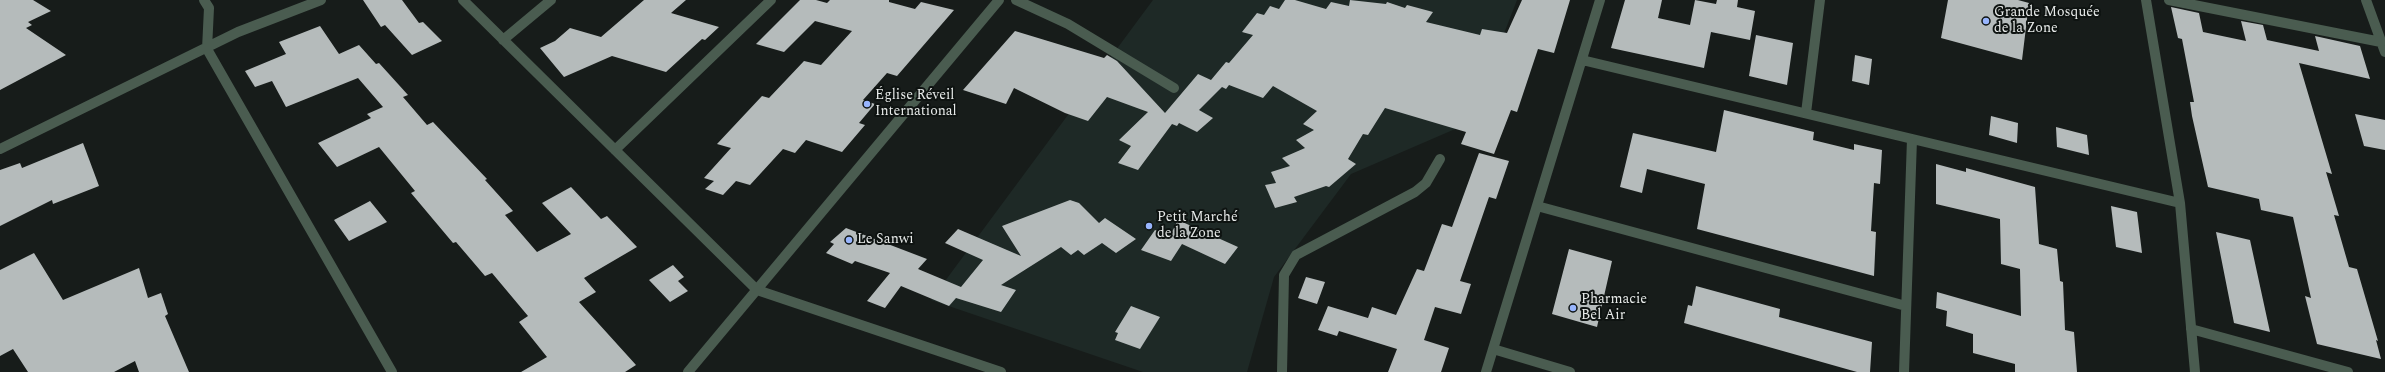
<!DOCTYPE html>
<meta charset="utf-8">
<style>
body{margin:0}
canvas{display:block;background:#171c1a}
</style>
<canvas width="2385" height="372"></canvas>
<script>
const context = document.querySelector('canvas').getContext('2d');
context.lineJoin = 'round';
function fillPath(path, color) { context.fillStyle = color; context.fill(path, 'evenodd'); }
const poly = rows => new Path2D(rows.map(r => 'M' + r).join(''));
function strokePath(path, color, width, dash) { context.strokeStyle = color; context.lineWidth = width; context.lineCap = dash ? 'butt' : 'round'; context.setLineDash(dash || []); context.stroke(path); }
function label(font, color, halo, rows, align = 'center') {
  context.font = font + ' Spectral,serif'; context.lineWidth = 4; context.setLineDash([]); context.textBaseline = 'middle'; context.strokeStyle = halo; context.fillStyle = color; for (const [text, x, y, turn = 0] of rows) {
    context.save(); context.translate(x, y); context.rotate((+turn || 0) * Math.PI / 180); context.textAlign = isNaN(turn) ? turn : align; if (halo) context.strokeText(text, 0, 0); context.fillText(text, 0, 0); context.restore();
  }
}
fillPath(poly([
 [1153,0,1517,0,1469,123,1351,174,1274,277,1247,372,1143,372,931,300]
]), '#1e2926');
fillPath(poly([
 [0,0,33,0,51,11,28,22,32,25,26,28,66,55,0,90],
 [363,0,402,0,419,23,423,22,442,41,412,55,385,25,381,27],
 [644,0,686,0,671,13,719,27,705,40,702,39,666,72,612,56,564,77,540,48,555,41,570,28,601,37],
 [800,0,816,0,827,3,830,0,889,0,889,2,915,9,921,2,954,10,897,76,887,73,863,100,875,104,859,123,865,125,842,152,806,140,795,153,783,149,750,185,736,181,723,195,705,189,714,181,704,178,731,148,717,144,762,96,769,98,804,61,821,65,852,31,815,21,784,52,756,44],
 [1285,0,1295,0,1326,9,1331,2,1349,6,1350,0,1386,4,1387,2,1405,8,1407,5,1433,12,1426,22,1480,35,1482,29,1507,33,1522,0,1570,0,1554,53,1538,49,1517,112,1511,110,1494,154,1461,144,1466,132,1385,108,1368,135,1363,134,1348,159,1356,164,1329,187,1326,186,1294,197,1297,202,1275,208,1265,185,1276,183,1271,172,1290,166,1282,158,1305,148,1296,140,1314,130,1303,124,1317,111,1273,86,1263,98,1229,85,1226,89,1222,87,1199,110,1213,118,1197,132,1179,123,1177,126,1172,124,1138,170,1118,163,1131,146,1119,140,1148,112,1107,97,1088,121,1065,113,1014,88,1006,104,963,90,1015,31,1104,58,1107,55,1117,61,1165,113,1198,74,1211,80,1226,62,1229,63,1253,35,1242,32,1257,13,1264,15,1270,6,1279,9],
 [1625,0,1662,0,1658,18,1690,25,1695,0,1716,4,1717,0,1738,0,1737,7,1755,11,1750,40,1711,32,1704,68,1611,48],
 [1948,0,2018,0,2029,3,2022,60,1941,38],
 [2171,7,2199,13,2203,32,2246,41,2241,21,2263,25,2267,40,2319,51,2315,36,2360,46,2370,79,2299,63,2332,174,2326,172,2339,216,2334,215,2349,267,2357,269,2378,341,2376,340,2381,359,2317,344,2305,296,2311,298,2293,217,2261,210,2259,199,2208,187,2192,116,2190,102,2194,102,2182,39,2178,38],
 [320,26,339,54,359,45,376,64,379,63,408,95,403,97,427,125,433,122,487,179,485,180,513,211,505,215,537,252,571,234,542,203,571,187,601,219,607,216,637,247,584,278,596,292,579,302,636,365,625,372,521,372,547,357,519,322,528,316,492,273,485,276,456,242,453,243,411,193,415,191,379,147,337,167,318,143,371,118,367,114,383,107,358,78,286,107,272,81,255,87,245,71,286,54,279,42],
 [1756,35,1793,43,1787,85,1749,76],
 [1855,55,1872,59,1869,85,1852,81],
 [1724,110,1814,132,1813,140,1854,150,1854,144,1882,150,1880,184,1874,183,1871,231,1876,232,1874,276,1697,229,1705,184,1647,169,1642,193,1620,187,1633,133,1716,152],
 [2355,114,2385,120,2385,150,2364,146],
 [1991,116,2018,123,2017,143,1989,135],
 [2056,127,2087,135,2089,155,2057,147],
 [83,143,99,186,53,204,52,200,0,226,0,170,20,163,22,168],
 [1479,153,1509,161,1496,199,1489,197,1460,281,1471,284,1461,314,1435,307,1424,340,1449,348,1441,372,1388,372,1397,349,1339,331,1337,336,1318,330,1328,306,1368,318,1372,307,1396,315,1417,269,1424,271,1442,224,1452,227],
 [1936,164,1966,172,1966,168,2035,187,2039,244,2057,249,2060,281,2063,282,2065,330,2074,332,2077,372,2015,372,2015,364,1973,353,1973,334,1946,326,1947,311,1936,308,1937,292,2021,316,2020,269,2001,264,2000,219,1936,204],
 [1070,200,1079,203,1099,223,1105,218,1136,239,1116,253,1102,243,1084,255,1078,250,1071,255,1061,247,1001,285,1016,290,1001,312,956,298,949,306,901,286,885,308,867,301,890,273,855,261,852,264,826,253,834,244,830,242,846,228,927,259,918,269,961,287,983,260,945,243,958,229,1021,256,1002,226],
 [370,201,387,222,349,241,334,220],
 [2111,206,2137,212,2142,253,2116,247],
 [1178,220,1238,247,1225,264,1182,244,1171,261,1141,250,1155,230,1170,236],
 [2216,232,2250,240,2270,332,2234,323],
 [1569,249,1612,261,1597,327,1552,314],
 [34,253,63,300,139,268,148,298,161,293,168,314,165,316,189,372,139,372,135,361,114,372,28,372,13,349,0,356,0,270],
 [673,265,684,277,678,281,688,291,670,302,649,280],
 [1306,277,1325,282,1317,304,1298,298],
 [1696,286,1780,309,1779,317,1872,342,1870,372,1857,372,1684,323,1688,305,1692,306],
 [1131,306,1160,317,1140,349,1115,340,1118,333,1115,332]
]), '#b5bbbb');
strokePath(poly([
 [204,0,209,8,207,49,392,372],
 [463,0,757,290,1001,372],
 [1016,0,1068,24,1174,88],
 [2146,0,2180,203,2195,372],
 [2169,0,2381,42],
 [2366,0,2385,52],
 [503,40,551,0],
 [1582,60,2180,203],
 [1806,113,1820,0],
 [0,149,238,32,321,0],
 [615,150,771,0],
 [1537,206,1906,306],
 [2191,329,2348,372],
 [1493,349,1570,372],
 [688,372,999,0],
 [1282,372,1284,275,1296,255,1415,192,1426,183,1440,159],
 [1486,372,1600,0],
 [1904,372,1912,139]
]), '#4a5c50', 10);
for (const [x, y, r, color] of [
 [1986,21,4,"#98b5fd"],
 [867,104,4,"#98b5fd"],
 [1149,226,4,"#98b5fd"],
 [849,240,4,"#98b5fd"],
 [1573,308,4,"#98b5fd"]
]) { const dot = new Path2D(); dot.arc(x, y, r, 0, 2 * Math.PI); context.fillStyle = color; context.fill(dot); strokePath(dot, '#0e1311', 1.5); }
label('14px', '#e8ebea', '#0e1311', [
 ["Grande Mosquée",1994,13],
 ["de la Zone",1994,29],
 ["Église Réveil",875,96],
 ["International",875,112],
 ["Petit Marché",1157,218],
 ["de la Zone",1157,234],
 ["Le Sanwi",857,240],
 ["Pharmacie",1581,300],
 ["Bel Air",1581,316]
], 'left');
</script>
